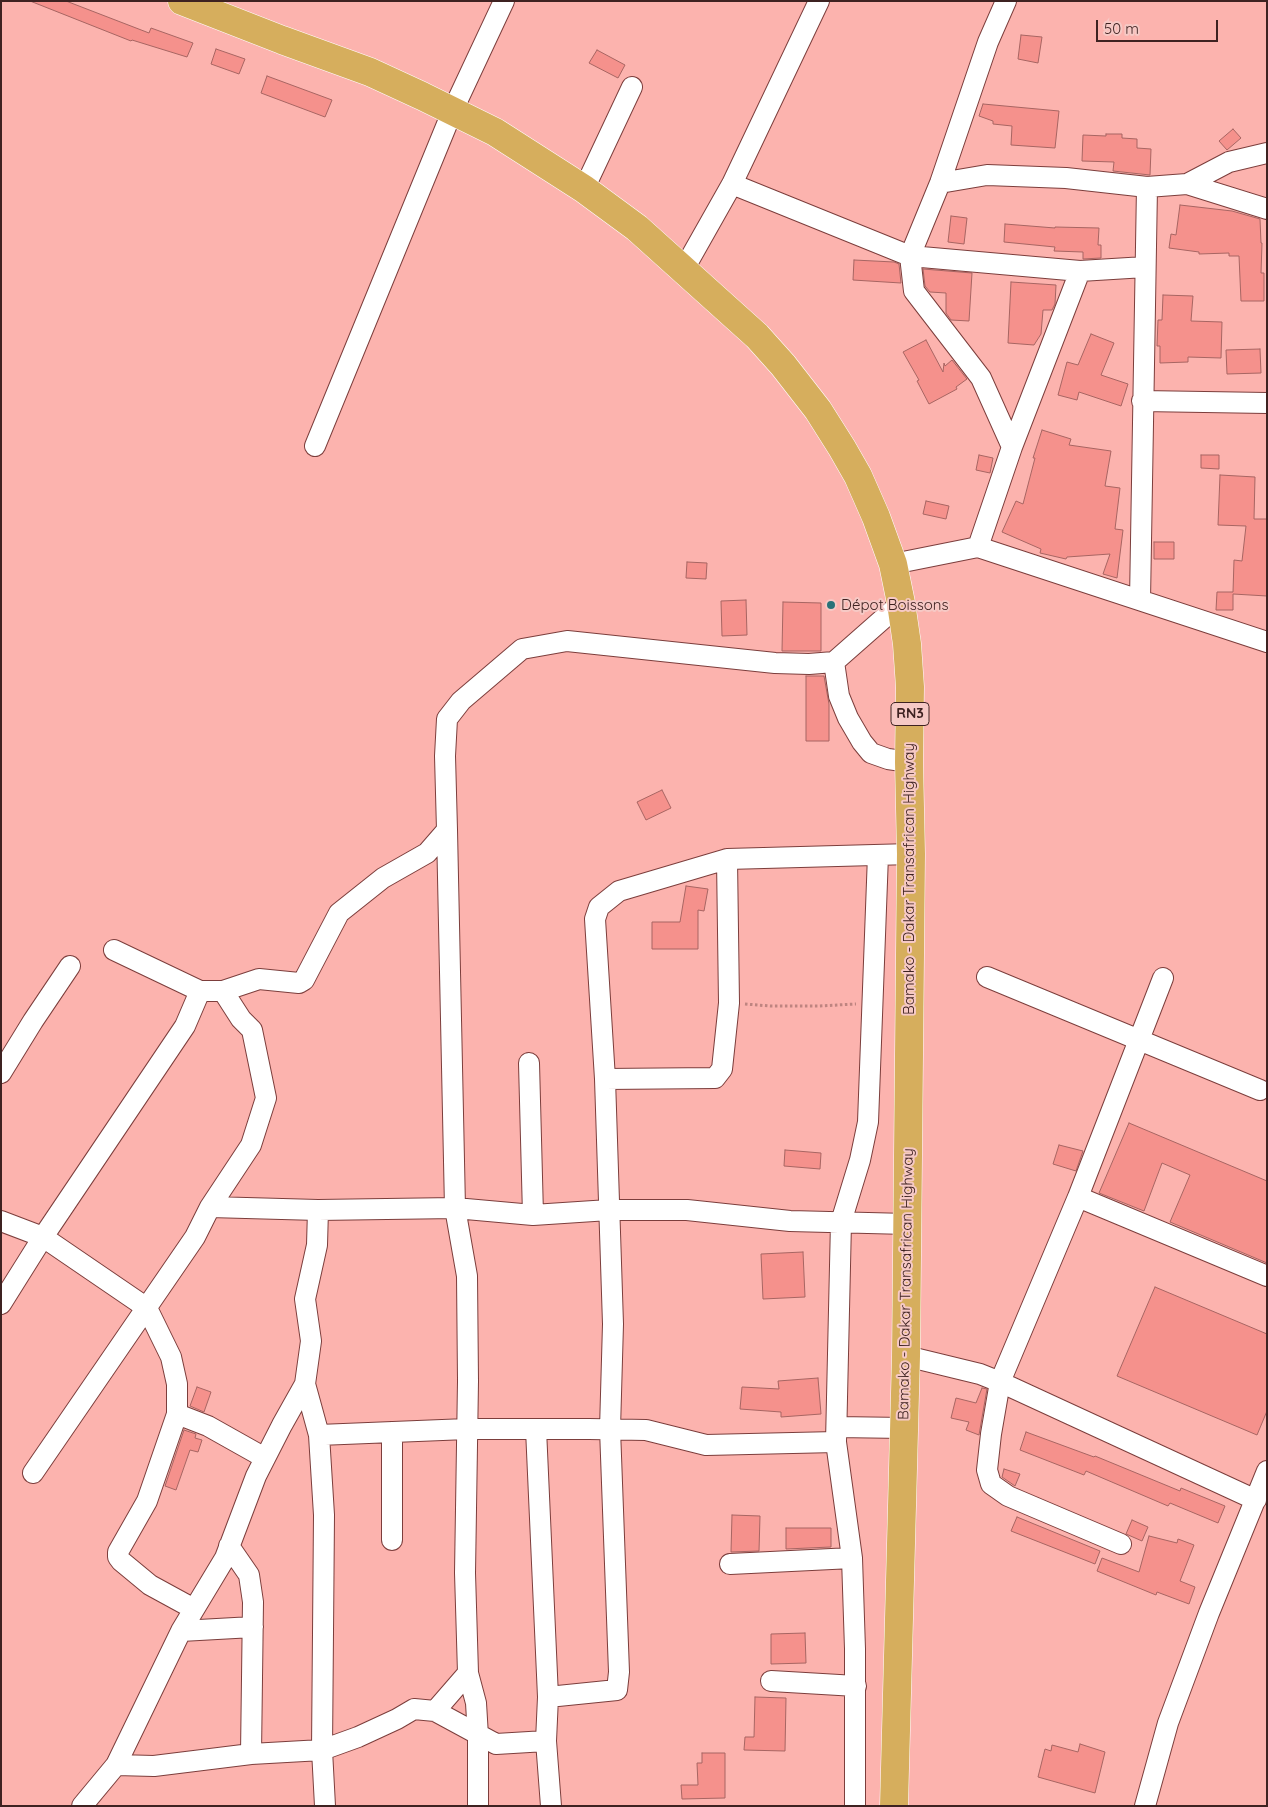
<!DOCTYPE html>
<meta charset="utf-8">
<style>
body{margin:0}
#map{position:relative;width:1268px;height:1807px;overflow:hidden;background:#fcb3ae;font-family:Quicksand,sans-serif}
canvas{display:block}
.frame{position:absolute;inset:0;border:2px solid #3e2221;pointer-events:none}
.scale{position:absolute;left:1096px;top:20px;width:122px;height:22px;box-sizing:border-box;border:2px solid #3e2221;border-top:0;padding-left:6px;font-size:15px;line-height:18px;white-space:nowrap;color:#3e2221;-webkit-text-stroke:4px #f6c9c5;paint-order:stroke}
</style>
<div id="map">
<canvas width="1268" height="1807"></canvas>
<div class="frame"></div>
<div class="scale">50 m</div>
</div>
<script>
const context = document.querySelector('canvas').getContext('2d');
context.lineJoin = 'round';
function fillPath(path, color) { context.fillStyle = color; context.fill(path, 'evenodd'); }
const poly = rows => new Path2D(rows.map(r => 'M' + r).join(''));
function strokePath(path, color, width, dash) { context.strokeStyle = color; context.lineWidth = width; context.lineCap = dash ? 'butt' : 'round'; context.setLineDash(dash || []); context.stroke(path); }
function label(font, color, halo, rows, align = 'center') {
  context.font = font + ' Quicksand,sans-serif'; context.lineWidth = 4; context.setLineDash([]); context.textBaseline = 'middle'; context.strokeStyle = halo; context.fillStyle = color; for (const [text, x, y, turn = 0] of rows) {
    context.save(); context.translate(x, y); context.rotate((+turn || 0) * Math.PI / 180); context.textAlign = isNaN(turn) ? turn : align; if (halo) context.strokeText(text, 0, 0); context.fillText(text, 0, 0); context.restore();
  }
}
const building = poly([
 [30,1,66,1,149,33,151,28,193,43,187,57,132,40,131,41,30,1],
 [1021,35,1042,37,1038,63,1018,59,1021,35],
 [216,49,245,59,239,74,211,64,216,49],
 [597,50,625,65,618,78,589,63,597,50],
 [267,76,332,100,325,117,261,93,267,76],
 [983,104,1059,111,1055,148,1011,145,1012,126,993,124,993,121,979,116,983,104],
 [1233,129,1241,138,1227,150,1219,141,1233,129],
 [1106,134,1122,134,1122,138,1137,139,1137,148,1151,149,1150,175,1113,171,1114,162,1082,161,1083,135,1106,136,1106,134],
 [1180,205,1232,211,1260,219,1261,243,1262,243,1261,273,1264,273,1264,301,1241,301,1239,256,1229,256,1229,253,1199,254,1199,252,1169,248,1171,234,1176,235,1180,205],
 [951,216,967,218,964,244,948,242,951,216],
 [1005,224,1055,228,1055,227,1099,228,1098,245,1101,245,1101,258,1083,259,1083,252,1054,251,1055,247,1004,242,1005,224],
 [854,260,894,262,899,264,901,283,853,280,854,260],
 [923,269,972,273,969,321,951,320,946,313,946,293,930,292,925,286,923,269],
 [1011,282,1056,285,1055,304,1052,310,1043,310,1041,334,1034,345,1008,343,1011,282],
 [1163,295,1193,296,1191,321,1222,322,1221,358,1188,357,1188,362,1160,363,1160,346,1157,346,1158,320,1162,320,1163,295],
 [1091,334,1114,343,1101,375,1128,384,1121,406,1079,392,1077,400,1058,395,1067,362,1078,365,1091,334],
 [926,340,943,372,944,363,945,366,952,360,967,379,956,387,957,389,929,404,917,381,919,380,903,352,926,340],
 [1260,349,1261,373,1227,374,1226,350,1260,349],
 [1042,430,1071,439,1069,445,1111,451,1105,486,1120,488,1115,529,1123,530,1117,578,1103,574,1110,554,1067,557,1066,559,1040,553,1041,549,1002,532,1016,501,1023,504,1035,458,1033,458,1042,430],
 [979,455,993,458,990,473,976,470,979,455],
 [1201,455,1219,455,1219,469,1201,468,1201,455],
 [1220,475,1255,477,1254,519,1267,519,1267,596,1233,594,1233,610,1216,610,1217,592,1233,592,1234,560,1242,561,1246,526,1218,525,1220,475],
 [926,501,949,506,946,519,923,514,926,501],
 [1154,542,1174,542,1174,559,1154,559,1154,542],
 [687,562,707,563,706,579,686,578,687,562],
 [746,600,747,635,722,636,721,601,746,600],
 [783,602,821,603,821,651,782,651,783,602],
 [806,676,824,676,829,704,829,741,806,741,806,676],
 [662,790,671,808,646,820,637,802,662,790],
 [686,886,708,889,704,911,698,910,698,949,652,949,652,922,680,922,686,886],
 [1129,1123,1267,1181,1267,1263,1170,1222,1190,1175,1162,1163,1144,1211,1099,1193,1129,1123],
 [1059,1145,1083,1151,1076,1171,1053,1164,1059,1145],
 [785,1150,821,1153,820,1169,784,1166,785,1150],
 [803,1252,805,1297,763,1299,761,1254,803,1252],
 [1155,1287,1267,1334,1267,1411,1257,1435,1117,1376,1155,1287],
 [818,1378,821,1414,781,1417,781,1412,740,1409,742,1387,779,1389,778,1381,818,1378],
 [197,1387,211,1392,204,1412,190,1406,197,1387],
 [982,1388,987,1389,979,1435,966,1430,969,1422,951,1418,956,1398,976,1403,982,1388],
 [184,1430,196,1434,195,1438,202,1440,198,1452,190,1450,176,1490,165,1486,184,1430],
 [1026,1432,1094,1457,1095,1456,1180,1491,1181,1488,1225,1506,1218,1523,1170,1503,1168,1506,1086,1471,1084,1475,1020,1450,1026,1432],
 [1004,1469,1020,1474,1015,1486,1002,1477,1004,1469],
 [732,1515,760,1516,759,1551,731,1552,732,1515],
 [1017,1517,1100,1551,1095,1564,1011,1531,1017,1517],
 [1132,1520,1148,1527,1142,1541,1126,1534,1132,1520],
 [786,1528,831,1528,831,1547,786,1549,786,1528],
 [1149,1536,1177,1543,1178,1539,1194,1545,1180,1581,1195,1587,1189,1604,1157,1592,1156,1595,1097,1571,1102,1558,1139,1572,1149,1536],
 [805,1633,806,1663,771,1664,771,1634,805,1633],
 [755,1697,786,1698,785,1751,744,1750,745,1737,754,1737,755,1697],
 [1080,1744,1105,1752,1095,1793,1038,1777,1045,1749,1051,1751,1052,1745,1078,1752,1080,1744],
 [702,1753,725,1753,725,1798,682,1799,681,1785,698,1785,697,1763,702,1763,702,1753]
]);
fillPath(building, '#f5918c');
strokePath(building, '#a76562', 1);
const minor = poly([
 [1006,1,988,42,940,183,910,256,914,291,981,378,1012,447],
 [940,183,987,175,1066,178,1147,187,1187,184,1229,162,1267,153],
 [732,184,910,256,1080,271,1145,267],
 [1187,184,1267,209],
 [584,189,632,87],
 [684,269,732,184,819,1],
 [1142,401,1267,403],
 [315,446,452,112,504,1],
 [978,547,1012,447,1080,271],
 [893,564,978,547,1267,642],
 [1140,600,1147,187],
 [834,662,839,696,848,718,862,742,871,753,888,759,909,762],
 [447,830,455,1208,467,1276,468,1381,465,1573,468,1673,476,1703,478,1736,478,1806],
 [987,977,1260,1090],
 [223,991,259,979,299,983,304,980,339,913,383,878,427,853,447,830,445,756,447,719,461,701,522,649,567,641,775,663,809,664,834,662,901,603],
 [529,1063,533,1215],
 [1,1073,33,1021,70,966],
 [605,1079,715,1078,722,1069,729,1003,727,859],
 [1078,1197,1163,978],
 [210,1207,318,1210,455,1208,533,1215,609,1210,687,1210,790,1221,907,1224],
 [1,1221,43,1237,147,1308,171,1357,177,1384,177,1414,147,1501,118,1552,118,1557,121,1561,150,1585,194,1609],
 [1,1304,43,1237,185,1026,200,991],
 [906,1356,980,1374,1000,1382,991,1434,987,1470,991,1484,1008,1496,1121,1544],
 [305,1384,319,1435,324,1515,322,1750,325,1806],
 [177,1414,208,1426,265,1458],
 [837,1427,904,1428],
 [536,1429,548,1697,546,1741,551,1806],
 [319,1435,467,1429,589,1429,646,1430,706,1445,836,1442],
 [33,1473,195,1237,210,1207,251,1145,266,1098,252,1030,241,1019,223,991,200,991,114,950],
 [1256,1500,1000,1382,1078,1197,1267,1276],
 [392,1540,392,1432],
 [229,1546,249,1575,253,1602,251,1754],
 [730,1564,852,1558],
 [181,1631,253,1627],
 [771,1681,856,1686],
 [548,1697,617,1690,619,1672,610,1429,613,1324,605,1079,595,919,599,907,619,891,727,859,911,854],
 [435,1711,468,1673],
 [116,1765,154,1766,251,1754,322,1750,358,1737,397,1719,414,1709,435,1711,496,1744,546,1741],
 [82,1806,116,1765,181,1631,225,1558,256,1476,282,1425,305,1384,311,1341,305,1299,317,1245,318,1210],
 [855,1806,855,1649,852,1558,836,1442,841,1222,860,1160,868,1122,878,855],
 [1145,1806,1168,1723,1209,1613,1267,1471]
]);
const highway = poly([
 [182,1,282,40,370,72,422,96,495,132,584,189,637,228,757,336,783,365,818,410,842,448,858,476,876,517,893,564,901,603,907,644,910,687,909,762,911,854,906,1356,894,1806]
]);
strokePath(minor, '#7c3e3c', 22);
strokePath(highway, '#fff', 29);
strokePath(poly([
 [745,1004,770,1006,819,1006,856,1004]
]), '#be8480', 3, [2.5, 2.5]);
strokePath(minor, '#fff', 20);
strokePath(highway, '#d6ae5d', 28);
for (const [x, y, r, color] of [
 [831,605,5,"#287278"]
]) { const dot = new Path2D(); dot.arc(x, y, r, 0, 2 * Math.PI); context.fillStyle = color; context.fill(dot); strokePath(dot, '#f6c9c5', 2); }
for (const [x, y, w] of [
 [910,714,38]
]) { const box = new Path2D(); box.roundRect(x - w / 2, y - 11.5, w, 23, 4); context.fillStyle = '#f6c9c5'; context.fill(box); strokePath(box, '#3e2221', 1); }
label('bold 14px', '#3e2221', null, [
 ["RN3",910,714]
]);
label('15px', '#3e2221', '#f6c9c5', [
 ["Dépot Boissons",841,605]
], 'left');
label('15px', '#3e2221', '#f6c9c5', [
 ["Bamako - Dakar Transafrican Highway",909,879,-90],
 ["Bamako - Dakar Transafrican Highway",906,1284,-89]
]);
</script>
